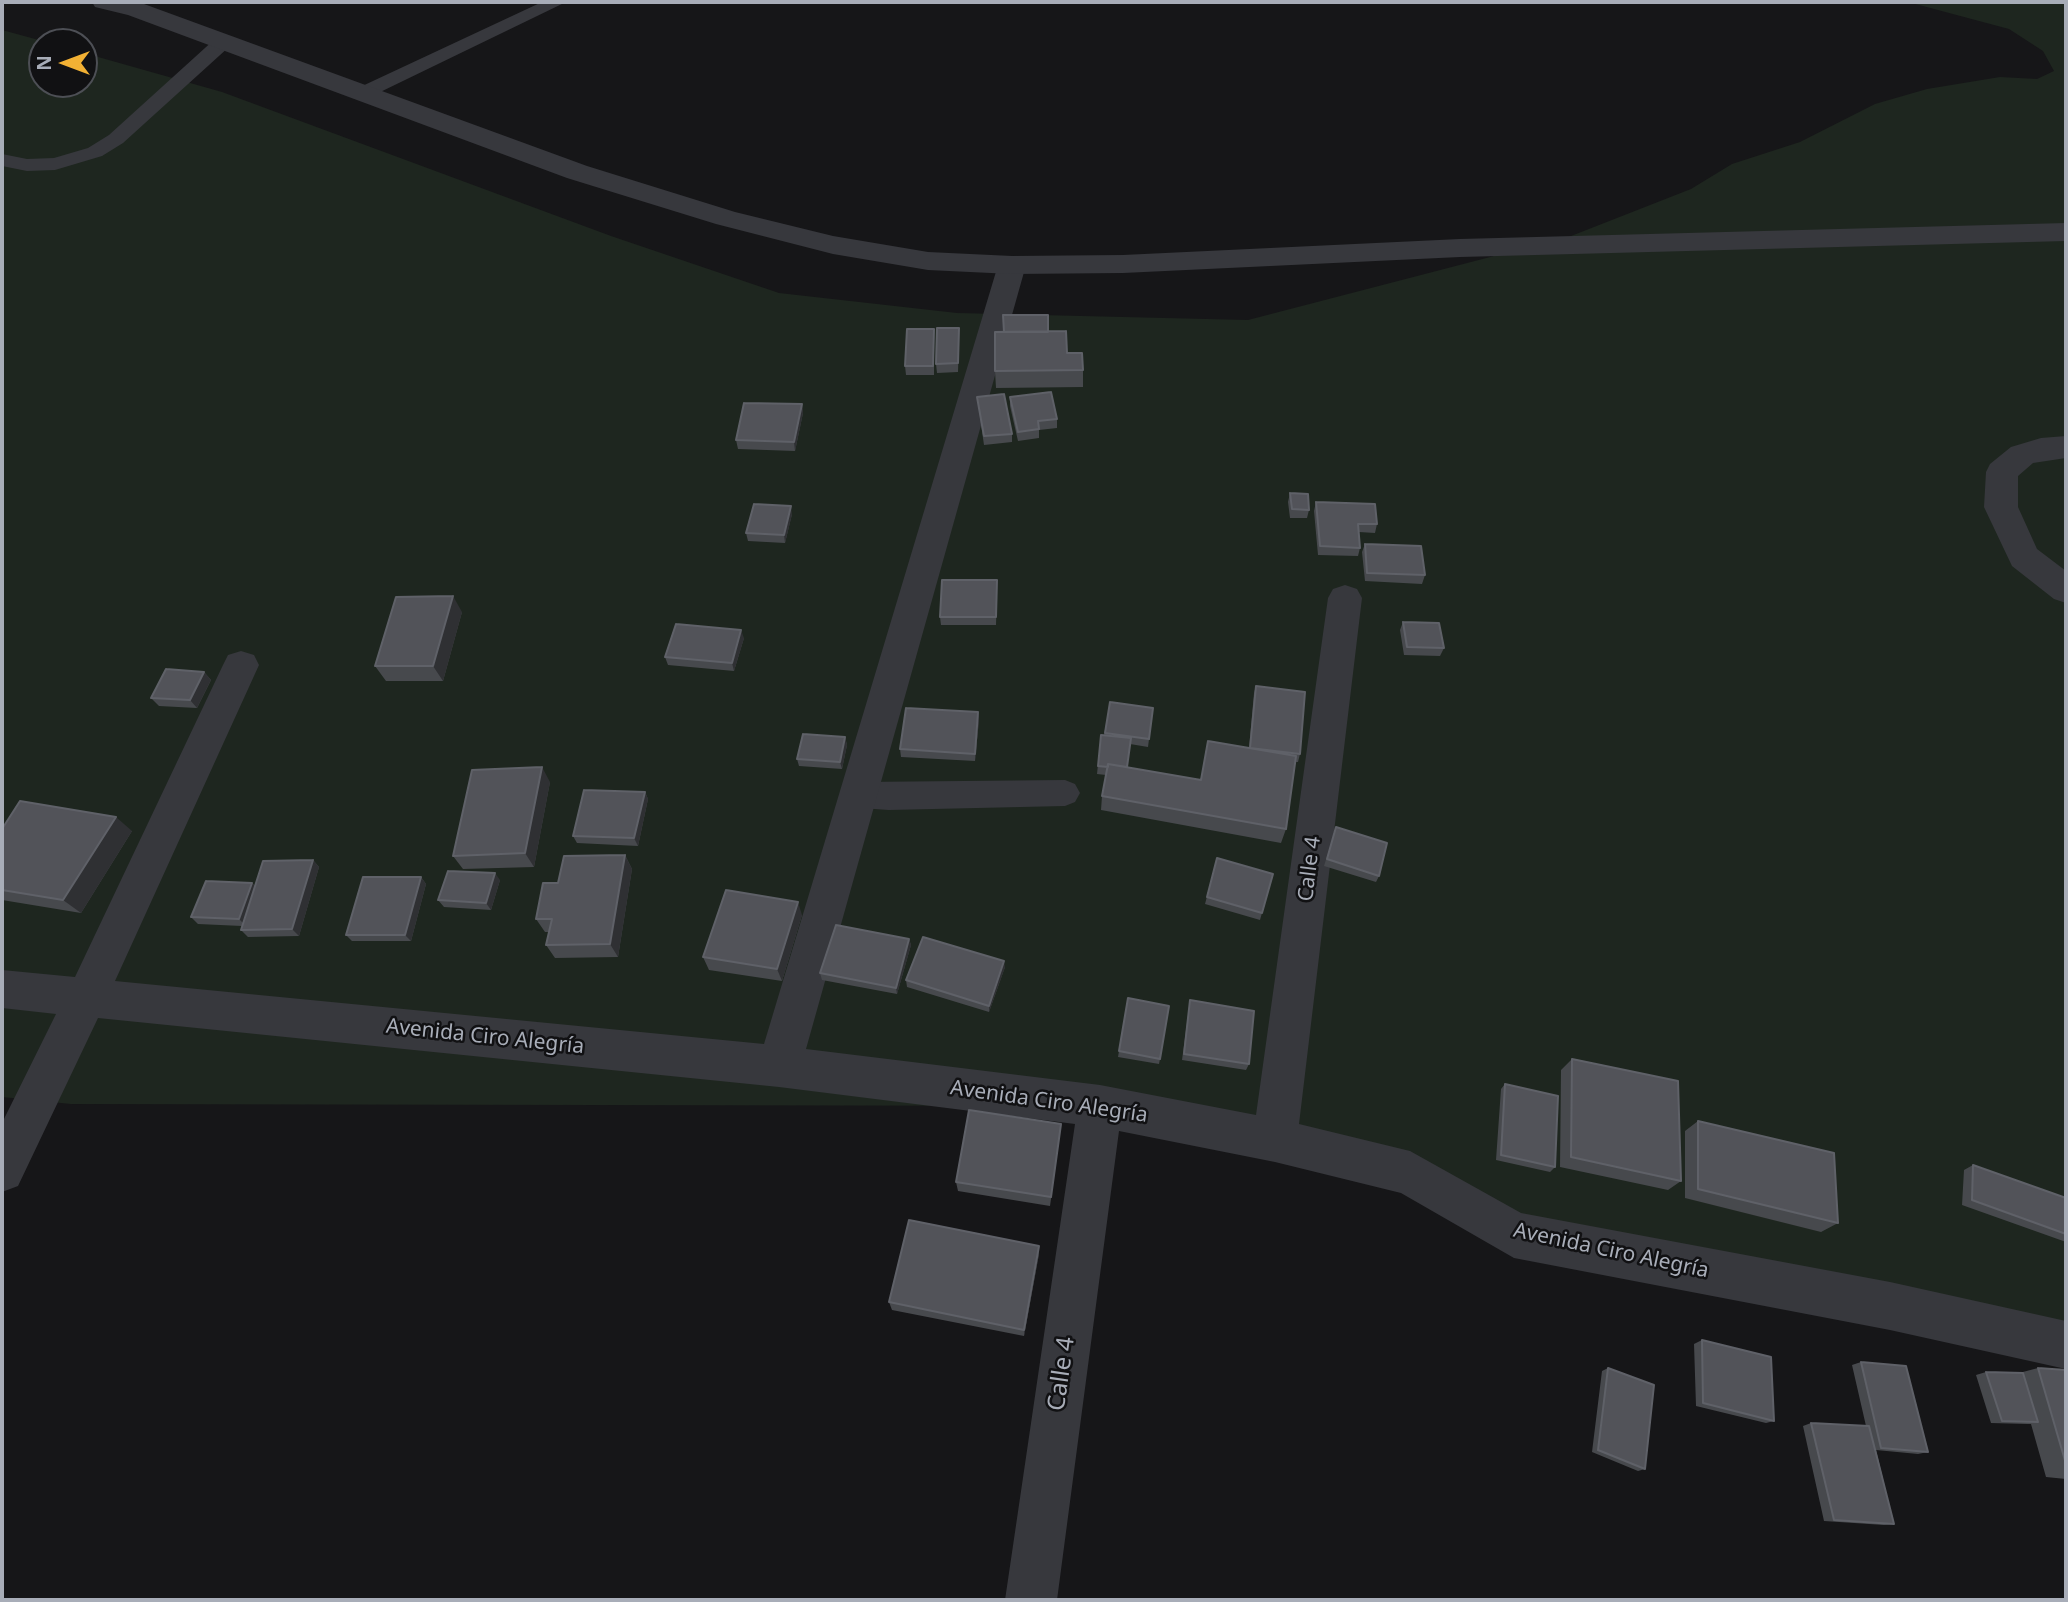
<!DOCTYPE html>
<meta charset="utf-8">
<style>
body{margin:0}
#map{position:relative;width:2068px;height:1602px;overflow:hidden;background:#161618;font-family:"Noto Sans",sans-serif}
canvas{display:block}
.frame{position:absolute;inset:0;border:4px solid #a8adb8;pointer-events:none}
.north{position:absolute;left:28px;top:28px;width:70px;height:70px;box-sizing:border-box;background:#111113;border:2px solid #4d4f55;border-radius:50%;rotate:270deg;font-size:19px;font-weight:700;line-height:28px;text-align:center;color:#a8adb8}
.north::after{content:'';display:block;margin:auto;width:24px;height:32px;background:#f2b134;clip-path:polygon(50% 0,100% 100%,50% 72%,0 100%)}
</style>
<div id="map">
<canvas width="2068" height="1602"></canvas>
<div class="frame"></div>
<div class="north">N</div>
</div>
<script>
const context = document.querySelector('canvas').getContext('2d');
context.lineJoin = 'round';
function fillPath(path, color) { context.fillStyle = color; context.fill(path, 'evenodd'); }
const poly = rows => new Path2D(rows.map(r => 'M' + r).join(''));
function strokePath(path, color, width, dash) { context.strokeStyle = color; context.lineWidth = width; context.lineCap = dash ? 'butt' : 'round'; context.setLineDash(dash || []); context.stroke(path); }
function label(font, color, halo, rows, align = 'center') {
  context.font = font + ' "Noto Sans",sans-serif'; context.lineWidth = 5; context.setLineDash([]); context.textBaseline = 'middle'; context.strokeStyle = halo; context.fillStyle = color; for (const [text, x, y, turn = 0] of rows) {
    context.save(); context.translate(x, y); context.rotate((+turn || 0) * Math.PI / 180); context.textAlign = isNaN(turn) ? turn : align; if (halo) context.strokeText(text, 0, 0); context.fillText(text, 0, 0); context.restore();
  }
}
fillPath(poly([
 [1908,2,2066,2,2066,1345,1352,1180,1100,1106,71,1104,2,1097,2,30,46,42,42,42,42,84,84,84,84,53,222,92,611,236,779,293,957,313,1248,320,1571,236,1691,189,1732,164,1800,142,1875,104,1927,89,2000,77,2037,79,2054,71,2043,51,2009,29]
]), '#1e261f');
fillPath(poly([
 [542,2,566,2,372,96,358,96,355,92,358,88,542,2],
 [223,36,233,42,230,46,123,143,102,156,55,170,27,171,2,166,2,154,27,159,54,158,88,148,109,135,216,38,223,36],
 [1065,780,1075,784,1080,793,1075,802,1065,806,889,810,860,808,850,804,845,795,850,786,860,782,1065,780]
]), '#37383d');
fillPath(poly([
 [1012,256,1022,259,1026,265,806,1049,1100,1085,1256,1115,1328,598,1333,589,1345,585,1357,589,1362,598,1299,1124,1410,1151,1521,1213,1890,1282,2066,1321,2066,1369,1890,1330,1514,1258,1401,1193,1275,1162,1119,1131,1057,1600,1005,1600,1075,1124,779,1087,98,1018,18,1186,2,1192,2,1123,56,1014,2,1008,2,970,75,977,223,665,228,655,241,651,254,655,259,665,115,981,764,1044,998,265,1002,259,1012,256]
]), '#37383d');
fillPath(poly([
 [92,2,144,4,587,166,735,212,833,236,928,252,1012,256,1123,255,1460,239,2066,223,2066,241,1460,257,1123,273,1012,274,928,270,833,254,716,224,567,178,128,15,95,7,92,2],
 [2066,436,2066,458,2033,463,2018,476,2018,507,2037,549,2066,571,2066,603,2054,599,2012,566,1984,507,1986,472,1990,464,2011,447,2041,438,2066,436]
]), '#37383d');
fillPath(poly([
 [934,329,934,375,906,375,905,366],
 [1048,332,1083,370,1083,387,996,388,995,371],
 [959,337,958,372,937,373,936,364],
 [977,397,1012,434,1012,442,984,445],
 [1010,397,1057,419,1057,428,1039,430,1039,438,1018,441,1010,406],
 [802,404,803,413,795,451,738,449,736,440],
 [1290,493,1309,510,1307,518,1290,518,1288,502],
 [1316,502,1377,524,1375,533,1359,532,1360,548,1358,556,1318,555,1314,511],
 [792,514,785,543,748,541,746,533],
 [1365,544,1425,575,1422,584,1365,581,1362,552],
 [997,588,996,625,941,625,940,617],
 [462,612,443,681,386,681,375,666],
 [1403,622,1444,648,1440,656,1404,655,1400,630],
 [744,638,734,671,668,665,665,657],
 [204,672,211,680,197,708,159,706,151,698],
 [1256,686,1300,754,1298,762,1295,762,1286,829,1281,843,1101,810,1102,796,1106,775,1097,774,1101,735,1104,735,1110,702,1153,708,1148,747,1130,744,1127,767,1201,780,1249,748,1254,693],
 [978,712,979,720,975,761,901,757,900,749],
 [845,737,847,745,842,769,799,766,797,759],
 [550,782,534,867,463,869,453,856],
 [645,792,648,799,638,846,577,843,573,836],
 [1336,827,1379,876,1376,882,1324,866],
 [2,829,132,831,81,913,2,900],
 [625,855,632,869,618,957,555,958,546,945,549,932,545,932,536,919],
 [1217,858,1273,874,1260,920,1205,904],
 [313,860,319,867,299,936,248,937,241,930,242,926,198,924,191,917,252,883,255,886],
 [421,877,426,884,411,941,352,941,346,935],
 [500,880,491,910,444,907,438,900],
 [802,915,782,981,709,970,703,957],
 [909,939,911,945,897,994,822,980,820,973],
 [1005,967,989,1012,907,987,906,980],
 [1128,998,1160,1059,1159,1064,1118,1057],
 [1190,1000,1249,1064,1246,1070,1182,1060],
 [1572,1059,1681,1181,1668,1190,1560,1167,1561,1070],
 [1505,1084,1555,1167,1550,1172,1496,1160,1501,1089],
 [1698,1121,1838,1223,1821,1232,1685,1198,1685,1131],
 [1060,1134,1050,1206,958,1191,956,1182],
 [1973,1165,2066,1198,2066,1242,1962,1205,1964,1170],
 [1039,1254,1024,1336,892,1310,889,1302],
 [1702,1340,1774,1421,1766,1423,1696,1406,1694,1344],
 [1861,1362,1928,1452,1918,1454,1876,1450,1894,1524,1884,1525,1824,1521,1803,1426,1811,1423,1866,1426,1852,1365],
 [1608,1368,1645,1469,1638,1471,1592,1452,1602,1371],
 [2038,1368,2066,1370,2066,1479,2046,1477,2031,1424,2027,1424,1991,1423,1976,1375,1986,1372,2019,1373]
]), '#47494d');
fillPath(poly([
 [802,404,803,413,795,451,794,442],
 [791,506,792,514,785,543,784,535],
 [453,596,462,612,443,681,433,666],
 [741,630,744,638,734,671,732,663],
 [204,672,211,680,197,708,190,700],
 [978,712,979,720,975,761,975,754],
 [845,737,847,745,842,769,840,762],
 [542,767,550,782,534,867,525,853],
 [645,792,648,799,638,846,634,838],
 [116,817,132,831,81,913,63,900],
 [625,855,632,869,618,957,610,944],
 [313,860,319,867,299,936,292,929],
 [495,873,500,880,491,910,486,903],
 [421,877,426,884,411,941,405,935],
 [252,883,259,890,246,926,239,919],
 [798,902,802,915,782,981,777,969],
 [909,939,911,945,897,994,896,988],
 [1004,961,1005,967,989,1012,989,1006],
 [1039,1246,1039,1254,1024,1336,1024,1330]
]), '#2f3033');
const building = poly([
 [1003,315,1048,315,1048,332,1004,332,1003,315],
 [937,328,959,328,958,363,936,364,937,328],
 [907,329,934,329,933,366,905,366,907,329],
 [1066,331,1067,353,1082,353,1083,370,995,371,995,332,1066,331],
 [1051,392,1057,419,1038,421,1039,429,1018,432,1010,397,1051,392],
 [1004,394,1012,434,984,436,977,397,1004,394],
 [744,403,802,404,794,442,736,440,744,403],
 [1290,493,1308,494,1309,510,1292,509,1290,493],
 [1316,502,1375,504,1377,524,1358,524,1360,548,1320,546,1316,502],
 [754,504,791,506,784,535,746,533,754,504],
 [1365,544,1421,546,1425,575,1367,573,1365,544],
 [942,580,997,580,996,617,940,617,942,580],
 [453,596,433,666,375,666,396,597,453,596],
 [1403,622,1439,623,1444,648,1407,647,1403,622],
 [676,624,741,630,732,663,665,657,676,624],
 [166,669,204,672,190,700,151,698,166,669],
 [1256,686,1305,692,1300,754,1250,748,1256,686],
 [1110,702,1153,708,1149,739,1105,733,1110,702],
 [906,708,978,712,975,754,900,749,906,708],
 [803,734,845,737,840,762,797,759,803,734],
 [1101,735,1131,738,1127,767,1108,764,1108,767,1098,766,1101,735],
 [1208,741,1296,756,1286,829,1102,796,1108,764,1201,780,1208,741],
 [542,767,525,853,453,856,472,770,542,767],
 [584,790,645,792,634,838,573,836,584,790],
 [20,801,116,817,63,900,2,890,2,829,20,801],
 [1336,827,1387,843,1379,876,1327,859,1336,827],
 [625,855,610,944,546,945,552,919,536,919,543,883,558,883,564,856,625,855],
 [1217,858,1273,874,1262,913,1207,897,1217,858],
 [313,860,292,929,241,930,263,861,313,860],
 [448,871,495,873,486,903,438,900,448,871],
 [363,877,421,877,405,935,346,935,363,877],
 [206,881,252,883,239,919,191,917,206,881],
 [726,890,798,902,777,969,703,957,726,890],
 [836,925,909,939,896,988,820,973,836,925],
 [923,937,1004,961,989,1006,906,980,923,937],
 [1128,998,1169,1006,1160,1059,1119,1051,1128,998],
 [1190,1000,1254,1011,1249,1064,1184,1054,1190,1000],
 [1572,1059,1678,1081,1681,1181,1571,1157,1572,1059],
 [1505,1084,1558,1096,1555,1167,1501,1155,1505,1084],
 [969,1110,1061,1124,1051,1197,956,1182,969,1110],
 [1698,1121,1834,1153,1838,1223,1698,1189,1698,1121],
 [1973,1165,2066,1198,2066,1234,1972,1200,1973,1165],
 [909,1220,1039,1246,1024,1330,889,1302,909,1220],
 [1702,1340,1771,1357,1774,1421,1703,1403,1702,1340],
 [1861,1362,1906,1366,1928,1452,1881,1448,1861,1362],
 [1608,1368,1654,1385,1645,1469,1598,1450,1608,1368],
 [2038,1368,2066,1370,2066,1464,2038,1368],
 [1986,1372,2023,1373,2038,1422,2002,1421,1986,1372],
 [1811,1423,1869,1426,1894,1524,1834,1520,1811,1423]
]);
fillPath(building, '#525359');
strokePath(building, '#5f6168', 2);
label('21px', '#a8adb8', '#111113', [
 ["Calle 4",1310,869,-83],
 ["Avenida Ciro Alegría",485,1037,6],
 ["Avenida Ciro Alegría",1049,1102,8],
 ["Avenida Ciro Alegría",1611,1251,12]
]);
label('24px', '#a8adb8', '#111113', [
 ["Calle 4",1062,1374,-82]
]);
</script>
